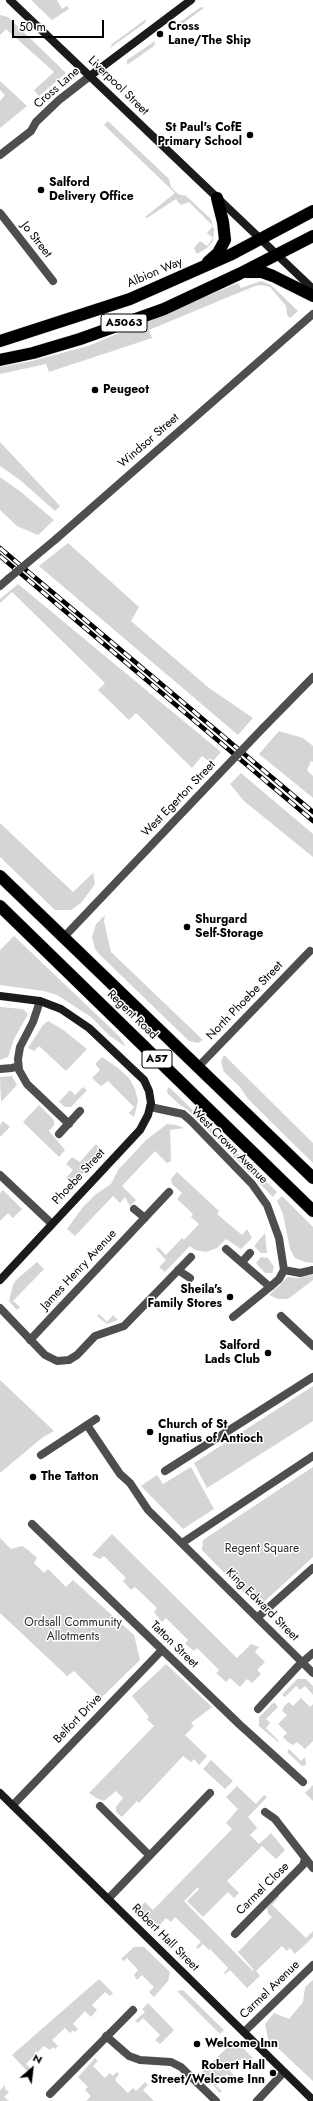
<!DOCTYPE html>
<style>
body{margin:0}
#map{position:relative;width:313px;height:2101px;overflow:hidden;background:#fff;font-family:Jost,sans-serif}
canvas{display:block}
.north{position:absolute;left:12px;top:2049px;width:40px;height:40px;-webkit-text-stroke:3px #fff;paint-order:stroke;rotate:28deg;font-size:11px;font-weight:700;line-height:16px;text-align:center;color:#000}
.north::after{content:'';display:block;margin:auto;width:14px;height:18px;background:#000;clip-path:polygon(50% 0,100% 100%,50% 72%,0 100%)}
.scale{position:absolute;left:12px;top:20px;width:92px;height:18px;box-sizing:border-box;border:2px solid #000;border-top:0;padding-left:5px;font-size:12px;line-height:14px;white-space:nowrap;color:#000;-webkit-text-stroke:3px #fff;paint-order:stroke}
</style>
<div id="map">
<canvas width="313" height="2101"></canvas>
<div class="north">N</div>
<div class="scale">50 m</div>
</div>
<script>
const context = document.querySelector('canvas').getContext('2d');
context.lineJoin = 'round';
function fillPath(path, color) { context.fillStyle = color; context.fill(path, 'evenodd'); }
const poly = rows => new Path2D(rows.map(r => 'M' + r).join(''));
function strokePath(path, color, width, dash) { context.strokeStyle = color; context.lineWidth = width; context.lineCap = dash ? 'butt' : 'round'; context.setLineDash(dash || []); context.stroke(path); }
function label(font, color, halo, rows, align = 'center') {
  context.font = font + ' Jost,sans-serif'; context.lineWidth = 3; context.setLineDash([]); context.textBaseline = 'middle'; context.strokeStyle = halo; context.fillStyle = color; for (const [text, x, y, turn = 0] of rows) {
    context.save(); context.translate(x, y); context.rotate((+turn || 0) * Math.PI / 180); context.textAlign = isNaN(turn) ? turn : align; if (halo) context.strokeText(text, 0, 0); context.fillText(text, 0, 0); context.restore();
  }
}
fillPath(poly([
 [31,0,57,0,62,9,67,6,69,9,52,20],
 [201,7,204,8,178,27,174,26],
 [0,15,8,17,65,72,65,74,39,96,34,90,54,72,6,29,0,35],
 [146,19,145,23,110,48,112,44],
 [155,41,154,46,127,65,127,60],
 [0,81,27,106,0,128,0,101,5,95,0,90],
 [108,121,169,179,171,187,178,194,186,196,211,219,214,230,213,241,207,248,197,254,194,248,200,241,207,246,213,238,207,233,213,226,189,202,181,205,176,199,147,218,145,217,175,193,104,125],
 [261,281,271,285,298,311,290,318,287,315,286,306,270,287,261,285,255,286,149,330,152,338,49,372,46,364,0,374,0,367,32,361,88,346,238,283,241,288],
 [0,442,60,506,55,511,20,480,0,466],
 [0,477,21,492,54,520,38,535,17,526,0,510],
 [68,543,139,607,131,621,209,688,253,718,238,735,39,566],
 [18,584,221,752,211,763,202,756,192,768,136,713,129,720,98,690,105,683,12,592,0,603,0,599],
 [279,731,303,738,313,746,313,762,311,761,307,770,313,776,313,798,259,754],
 [241,773,313,834,313,857,244,801,230,784],
 [0,823,73,892,93,873,95,884,81,903,71,910,55,910,0,857],
 [105,915,104,921,111,952,203,1040,198,1043,189,1041,99,954,95,949,92,937,96,924],
 [14,936,120,1037,126,1047,110,1036,91,1017,57,995,44,991,0,985,0,950],
 [0,1007,23,1009,28,1014,14,1039,8,1057,0,1060],
 [48,1021,62,1029,87,1049,66,1071,39,1046,34,1051,28,1048,43,1025],
 [224,1055,313,1143,313,1163,248,1099,240,1087,224,1072,221,1062],
 [102,1057,118,1068,129,1078,135,1089,138,1101,134,1117,129,1113,134,1107,108,1081,101,1086,92,1078,100,1070,95,1064],
 [12,1076,17,1085,1,1102,0,1077],
 [83,1087,87,1090,71,1107,65,1107,59,1102,70,1090,75,1095],
 [169,1087,277,1192,273,1197,188,1110,180,1105,168,1094,167,1090],
 [39,1105,54,1120,54,1125,49,1131,65,1150,59,1157,23,1122],
 [3,1121,10,1127,0,1137,0,1125],
 [167,1124,176,1125,184,1128,170,1130,171,1161,167,1163,155,1151,122,1186,136,1200,130,1206,125,1197,120,1203,113,1196,75,1236,67,1229,83,1207,95,1195,111,1184,118,1170,146,1140],
 [96,1144,104,1153,72,1184,66,1178,73,1170,66,1164,72,1157,80,1162],
 [177,1172,219,1211,217,1214,224,1220,242,1235,247,1229,252,1238,241,1249,226,1239,217,1248,206,1252,195,1250,190,1246,165,1272,159,1267,166,1260,156,1249,158,1247,166,1255,182,1238,184,1240,199,1224,191,1217,193,1214,177,1199,182,1193,172,1184,171,1179],
 [3,1190,22,1209,13,1218,8,1213,0,1221,0,1193],
 [282,1196,313,1227,313,1263,305,1262,295,1258,290,1249,283,1214,277,1201],
 [265,1233,267,1253,261,1253,254,1246],
 [261,1257,268,1258,274,1267,272,1273,265,1273,256,1263],
 [37,1262,44,1269,13,1301,20,1307,17,1310,9,1301,13,1285,16,1280],
 [313,1275,313,1280,288,1299,278,1299,269,1295,288,1277,298,1278],
 [99,1314,107,1322,113,1315,118,1320,107,1324,97,1316],
 [0,1380,54,1431,43,1437,0,1473],
 [313,1386,313,1421,207,1488,194,1463],
 [191,1467,214,1509,183,1529,141,1486,157,1475,163,1484],
 [313,1467,313,1557,265,1601,251,1600,202,1550,203,1540],
 [112,1534,237,1658,251,1644,259,1647,255,1652,265,1662,257,1670,261,1674,252,1683,247,1679,240,1687,230,1678,226,1682,216,1673,219,1670,197,1648,194,1651,185,1644,188,1640,166,1618,162,1622,154,1612,157,1608,135,1587,131,1590,123,1581,126,1578,104,1556,100,1559,92,1555],
 [0,1538,11,1549,22,1546,27,1549,37,1558,34,1563,44,1573,48,1569,66,1587,73,1580,134,1635,140,1660,101,1698,74,1671,67,1676,0,1613],
 [166,1664,212,1707,191,1723,194,1726,185,1735,207,1756,199,1765,194,1759,191,1762,183,1756,139,1803,137,1801,122,1817,116,1812,116,1807,123,1798,116,1791,104,1801,96,1798,89,1793,154,1726,147,1719,149,1717,132,1696],
 [297,1679,306,1679,313,1686,313,1695,305,1686,300,1690,296,1686,285,1697,282,1695],
 [301,1698,310,1707,313,1704,313,1741,305,1749,297,1742,293,1745,288,1742,283,1737,287,1733,278,1724,287,1715,282,1711,284,1706,289,1702,293,1706],
 [274,1702,278,1707,266,1719,270,1723,266,1728,279,1741,278,1742,259,1726,259,1717],
 [289,1749,301,1761,305,1757,306,1765,302,1766,287,1752],
 [211,1760,233,1781,225,1789,203,1769],
 [313,1785,313,1801,305,1793],
 [237,1786,256,1804,264,1795,267,1797,248,1817,257,1828,250,1835,259,1844,271,1833,285,1850,276,1859,262,1846,227,1881,239,1893,234,1898,228,1892,203,1917,187,1901,199,1889,198,1887,184,1901,253,1971,254,1970,238,1952,272,1917,268,1914,267,1908,278,1895,279,1897,272,1905,306,1938,313,1931,313,1937,295,1954,290,1948,287,1951,282,1946,256,1971,260,1976,247,1988,230,1970,225,1974,224,1973,228,1968,210,1949,209,1950,203,1944,198,1949,196,1947,201,1942,175,1917,171,1922,166,1918,157,1928,138,1909,145,1902,153,1910,232,1829,226,1823,238,1809,226,1797],
 [134,1947,144,1947,170,1972,168,1981,154,1997,149,1992,154,1987,142,1975,137,1980,134,1975,138,1970,127,1958,124,1961,121,1959],
 [99,1979,113,1993,110,1996,105,1992,92,2005,97,2010,91,2017,85,2011,73,2024,78,2029,75,2032,73,2030,70,2033,65,2028,52,2040,58,2046,55,2049,53,2047,50,2050,44,2046,26,2064,31,2069,28,2072,12,2055],
 [313,1980,313,2081,268,2039,265,2024,274,2013,289,2019,303,2002,305,1987],
 [183,1990,224,2030,220,2034,177,1991],
 [148,2003,174,2030,160,2044,155,2040,160,2035,143,2018,138,2023,135,2021,145,2012,142,2009],
 [232,2043,239,2044,253,2058,248,2063,242,2058,230,2071,235,2077,233,2079,227,2074,216,2086,222,2091,220,2093,202,2072],
 [95,2058,98,2061,93,2066,105,2078,110,2073,113,2076,117,2072,119,2074,115,2080,128,2093,133,2088,136,2091,145,2082,148,2085,143,2090,154,2101,86,2101,91,2096,85,2090,88,2087,78,2077],
 [5,2085,5,2089,9,2092,4,2097,9,2101,0,2101,0,2090]
]), '#d5d5d5');
const highway = poly([
 [208,262,218,253,225,240,223,222,217,198],
 [246,272,262,272,273,276,313,296],
 [0,341,130,299,232,254,313,211],
 [0,360,33,353,80,339,164,309,239,274,313,236],
 [0,876,313,1178],
 [0,906,313,1211]
]);
strokePath(highway, '#dbdbdb', 13);
strokePath(poly([
 [0,155,31,131,36,122,59,100,90,76],
 [0,213,53,281],
 [56,539,313,314],
 [0,586,8,579],
 [263,728,313,677],
 [63,938,219,774],
 [40,1001,33,1022,20,1047,18,1059,19,1070,27,1084,69,1124],
 [197,1068,310,951],
 [0,1069,12,1068,18,1066],
 [150,1107,183,1114,191,1121,252,1184,267,1205,279,1238,284,1270,279,1279,270,1287,233,1317],
 [59,1134,80,1111],
 [0,1175,52,1224],
 [134,1209,145,1218],
 [226,1249,270,1287],
 [242,1262,250,1253],
 [178,1270,190,1278],
 [284,1270,300,1273,313,1270],
 [0,1308,45,1355,57,1361,69,1360,77,1355,95,1336,124,1326,191,1257],
 [281,1316,313,1346],
 [30,1340,169,1192],
 [87,1425,120,1474,130,1483,148,1510,313,1673],
 [41,1455,96,1419],
 [165,1471,313,1377],
 [32,1524,239,1724,303,1782],
 [182,1543,313,1456],
 [258,1617,313,1568],
 [258,1709,298,1666,313,1653],
 [13,1805,162,1650],
 [100,1806,149,1855],
 [265,1812,275,1819,313,1868],
 [108,1899,210,1793],
 [235,1934,303,1865,305,1859],
 [244,2032,313,1965],
 [106,2036,129,2056,140,2060,171,2062,181,2067,216,2101],
 [50,2094,133,2010],
 [257,2101,284,2072]
]), '#4e4e4e', 8);
strokePath(poly([
 [10,0,313,289],
 [90,76,191,0],
 [0,996,40,1001,61,1009,89,1028,144,1080,149,1091,151,1103,148,1115,140,1130,0,1280],
 [0,1793,313,2100]
]), '#1b1b1b', 8);
strokePath(highway, '#000', 12);
const rail = poly([
 [0,548,313,812],
 [0,556,313,821]
]);
strokePath(rail, '#000', 4.5);
strokePath(rail, '#fff', 3, [9]);
strokePath(poly([
 [8,579,56,539],
 [219,774,263,728]
]), '#4e4e4e', 8);
for (const [x, y, r, color] of [
 [160,34,4,"#000"],
 [250,135,4,"#000"],
 [41,190,4,"#000"],
 [95,390,4,"#000"],
 [187,927,4,"#000"],
 [230,1297,4,"#000"],
 [268,1353,4,"#000"],
 [150,1432,4,"#000"],
 [33,1477,4,"#000"],
 [197,2044,4,"#000"],
 [273,2073,4,"#000"]
]) { const dot = new Path2D(); dot.arc(x, y, r, 0, 2 * Math.PI); context.fillStyle = color; context.fill(dot); strokePath(dot, '#fff', 1.5); }
for (const [x, y, w] of [
 [124,323,46],
 [157,1059,30]
]) { const box = new Path2D(); box.roundRect(x - w / 2, y - 9, w, 18, 3); context.fillStyle = '#fff'; context.fill(box); strokePath(box, '#000', 1); }
label('bold 11px', '#000', null, [
 ["A5063",124,323],
 ["A57",157,1059]
]);
label('bold 12px', '#000', '#fff', [
 ["Cross",168,27],
 ["Lane/The Ship",168,41],
 ["St Paul's CofE",242,128,"right"],
 ["Primary School",242,142,"right"],
 ["Salford",49,183],
 ["Delivery Office",49,197],
 ["Peugeot",103,390],
 ["Shurgard",195,920],
 ["Self-Storage",195,934],
 ["Sheila's",222,1290,"right"],
 ["Family Stores",222,1304,"right"],
 ["Salford",260,1346,"right"],
 ["Lads Club",260,1360,"right"],
 ["Church of St",158,1425],
 ["Ignatius of Antioch",158,1439],
 ["The Tatton",41,1477],
 ["Welcome Inn",205,2044],
 ["Robert Hall",265,2066,"right"],
 ["Street/Welcome Inn",265,2080,"right"]
], 'left');
label('12px', '#000', '#fff', [
 ["Liverpool Street",118,86,44],
 ["Cross Lane",57,88,-41],
 ["Jo Street",36,240,52],
 ["Albion Way",155,273,-23],
 ["Windsor Street",149,441,-41],
 ["West Egerton Street",179,799,-46],
 ["North Phoebe Street",245,1001,-46],
 ["Regent Road",132,1015,44],
 ["West Crown Avenue",229,1146,45],
 ["Phoebe Street",79,1177,-47],
 ["James Henry Avenue",79,1270,-47],
 ["King Edward Street",262,1605,45],
 ["Tatton Street",174,1645,44],
 ["Belfort Drive",78,1719,-46],
 ["Carmel Close",263,1889,-45],
 ["Robert Hall Street",165,1938,45],
 ["Carmel Avenue",270,1990,-44]
]);
label('12px', '#2c2c2c', '#fff', [
 ["Regent Square",262,1549],
 ["Ordsall Community",73,1623],
 ["Allotments",73,1637]
]);
</script>
